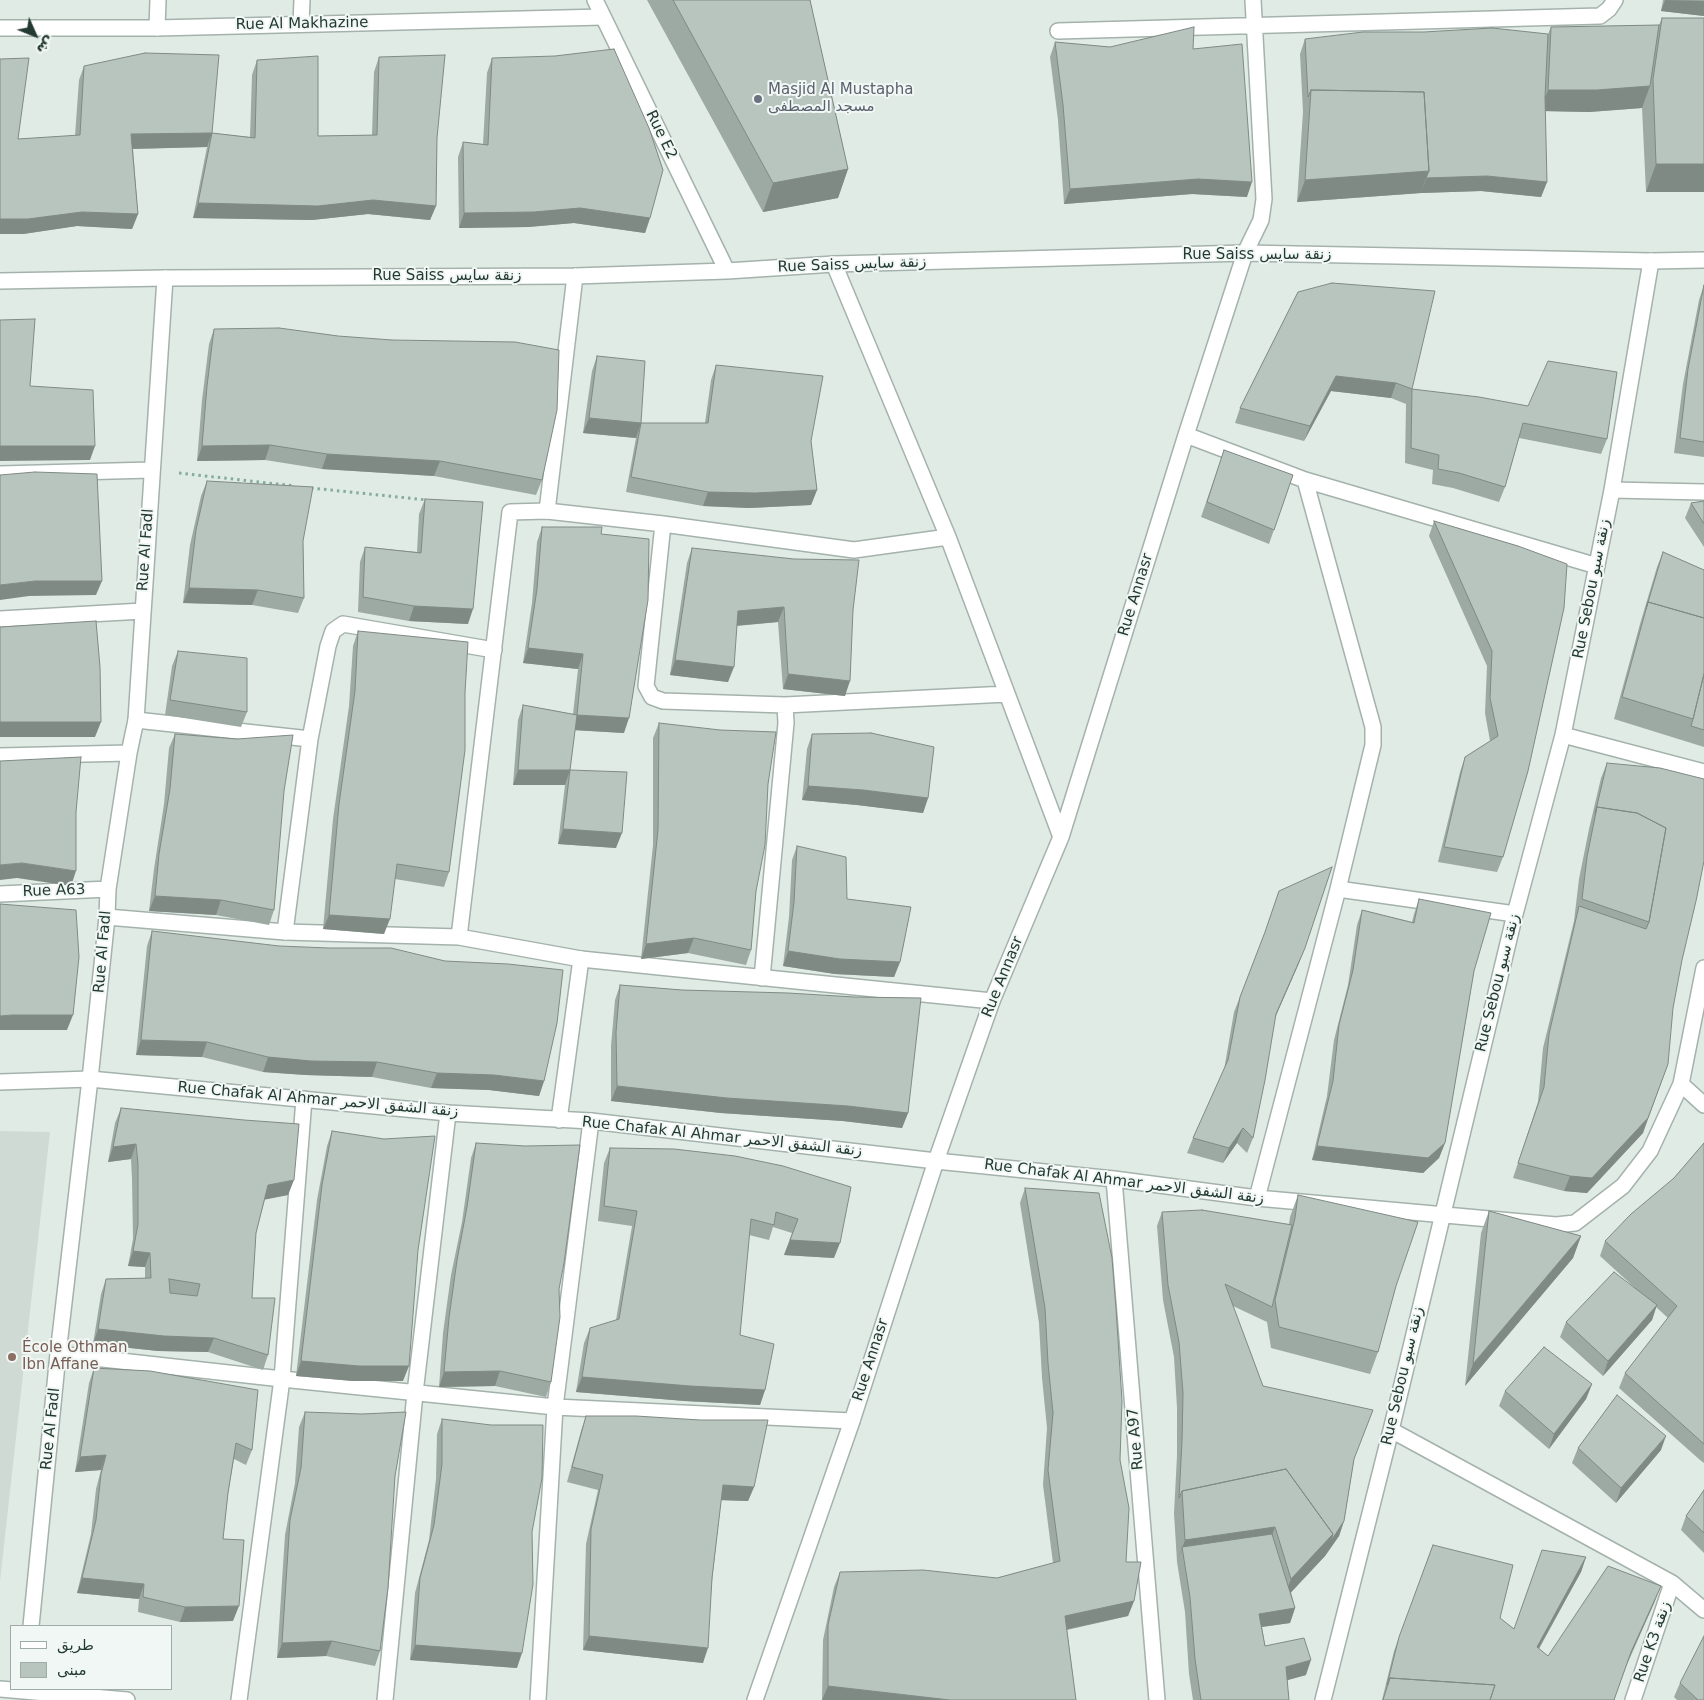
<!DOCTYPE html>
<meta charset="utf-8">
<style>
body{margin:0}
#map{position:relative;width:1704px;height:1700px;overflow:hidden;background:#e1ebe6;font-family:"DejaVu Sans","Noto Naskh Arabic",sans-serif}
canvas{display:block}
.legend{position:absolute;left:10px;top:1625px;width:162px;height:65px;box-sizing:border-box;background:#f1f7f4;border:1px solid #9faba6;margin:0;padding:6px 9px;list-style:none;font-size:15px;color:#233a32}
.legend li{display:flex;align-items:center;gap:10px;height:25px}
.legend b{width:25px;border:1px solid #9faba6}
.north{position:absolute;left:10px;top:10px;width:50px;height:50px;-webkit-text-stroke:4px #f1f7f4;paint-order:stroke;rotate:134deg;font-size:14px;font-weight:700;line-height:20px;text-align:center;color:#233a32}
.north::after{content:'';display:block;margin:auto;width:18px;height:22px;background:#233a32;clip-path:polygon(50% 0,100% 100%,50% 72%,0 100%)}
</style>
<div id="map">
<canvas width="1704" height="1700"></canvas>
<ul class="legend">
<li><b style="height:6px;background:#fff"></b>طريق</li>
<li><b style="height:14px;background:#b7c5be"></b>مبنى</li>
</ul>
<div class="north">ش</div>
</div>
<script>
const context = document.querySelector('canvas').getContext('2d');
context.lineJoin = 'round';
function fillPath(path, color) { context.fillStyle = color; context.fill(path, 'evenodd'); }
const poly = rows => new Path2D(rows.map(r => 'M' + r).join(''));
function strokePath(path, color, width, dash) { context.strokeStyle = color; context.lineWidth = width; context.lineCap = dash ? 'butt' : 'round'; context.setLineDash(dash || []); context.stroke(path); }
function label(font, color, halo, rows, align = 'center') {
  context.font = font + ' "DejaVu Sans","Noto Naskh Arabic",sans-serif'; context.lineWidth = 4; context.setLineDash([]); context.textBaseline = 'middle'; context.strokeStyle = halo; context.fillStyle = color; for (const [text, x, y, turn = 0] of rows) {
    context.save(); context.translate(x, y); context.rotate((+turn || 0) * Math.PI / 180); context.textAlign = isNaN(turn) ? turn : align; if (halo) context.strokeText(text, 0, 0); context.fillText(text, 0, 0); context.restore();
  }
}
fillPath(poly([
 [0,1131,50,1132,0,1581]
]), '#d0dad4');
const service = poly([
 [301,24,302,0],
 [157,28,158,0],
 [547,511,575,276],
 [136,720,310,739,285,932],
 [310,739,328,646,333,631,343,624,494,650],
 [581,959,992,1001],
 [0,1082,90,1079],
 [58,1354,282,1379,555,1407,852,1421],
 [239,1700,282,1379,304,1099],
 [385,1700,415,1393,448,1113],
 [538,1700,555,1407,591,1121]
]);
const minor = poly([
 [0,28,157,28,603,17],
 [1058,31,1600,16,1609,9,1615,0],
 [834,264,948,537,1061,837],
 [1186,435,1305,480,1597,566],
 [0,474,151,470],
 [1612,490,1704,492],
 [663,524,646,686,652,697,663,701,785,705,1007,694],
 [0,619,143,611],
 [1563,735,1704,772],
 [0,756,129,753],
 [1338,889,1515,914],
 [0,894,108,889],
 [107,917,285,932,459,937,581,959,559,1120],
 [459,937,510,512,547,511,663,524,854,550,948,537],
 [762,978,786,723,785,705],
 [90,1079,448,1113,591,1121,936,1161,1114,1179,1257,1198,1556,1225,1575,1223,1623,1186,1650,1151,1681,1084,1704,968],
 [1681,1084,1704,1105],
 [1114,1179,1157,1700],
 [1257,1198,1338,889,1373,745,1373,727,1305,480],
 [1391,1430,1672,1583,1704,1610],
 [31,1626,58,1354,90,1079,107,917,108,889,129,753,136,720,165,278],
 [0,1689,127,1700],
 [755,1700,852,1421,936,1161,992,1001,1061,837,1186,435,1245,253,1261,220,1264,199,1253,0],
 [1323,1700,1391,1430,1515,914,1563,735,1612,490,1651,261],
 [1633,1700,1672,1583]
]);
const tertiary = poly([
 [595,0,727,271],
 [0,281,165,278,575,276,727,271,834,264,1245,253,1651,261,1704,260]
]);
strokePath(service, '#a4b2ac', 18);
strokePath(minor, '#a4b2ac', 18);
strokePath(tertiary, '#a4b2ac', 18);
strokePath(poly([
 [179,473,295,486],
 [311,488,427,500]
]), '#84ac9c', 3, [2.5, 4]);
strokePath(service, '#fff', 15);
strokePath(minor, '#fff', 15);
strokePath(tertiary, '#fff', 15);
fillPath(poly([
 [647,0,810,0,848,169,838,198,763,212],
 [1663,0,1704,0,1704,16,1661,11],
 [1662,18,1704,18,1704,192,1646,192,1642,108,1589,112,1545,111,1547,182,1541,197,1481,191,1421,193,1297,202,1303,112,1300,54,1305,39,1548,34,1551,27,1659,25],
 [1055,42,1110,47,1193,49,1247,197,1192,194,1064,204,1058,120,1050,57],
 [379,57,437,138,436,206,430,220,368,214,312,220,193,218,207,147,133,149,138,214,132,229,77,226,23,234,18,139,75,136,79,80,84,66,212,133,250,137,252,75,257,60,318,136,372,135,374,72],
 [492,58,650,218,645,233,574,223,528,227,459,228,458,157,463,142,483,144,487,73],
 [1704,285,1704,457,1674,453,1683,384,1699,300],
 [1298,292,1412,389,1607,439,1601,454,1519,438,1505,487,1499,502,1453,488,1432,484,1433,470,1405,463,1406,404,1391,398,1331,391,1304,441,1235,423,1240,408],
 [214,329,542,480,536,495,434,476,322,469,265,460,197,461,202,400,209,344],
 [597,356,641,423,705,423,711,380,716,365,811,441,817,490,811,505,749,508,703,506,626,492,636,438,583,433,592,371],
 [1224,450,1293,475,1269,544,1201,517],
 [207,481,303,541,304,598,298,613,252,605,183,603,190,545,201,496],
 [425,499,468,624,409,621,358,612,360,562,365,547,417,552,419,514],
 [1704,501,1704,547,1685,518,1691,503],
 [1434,521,1518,546,1503,857,1497,872,1438,862,1460,772,1465,757,1490,741,1485,713,1487,666,1429,536],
 [542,527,601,534,624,733,575,730,570,770,616,848,558,844,565,785,513,785,518,720,523,705,573,714,578,669,523,663,532,603,537,542],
 [692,548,853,610,845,696,783,689,778,622,737,626,728,682,670,675,687,563],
 [1663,552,1704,570,1704,747,1614,719,1640,624,1657,567],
 [358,631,449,872,444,887,395,879,384,934,323,929,333,819,349,706,353,646],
 [178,651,247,712,241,727,165,715,172,666],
 [659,723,768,784,756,891,751,950,746,965,688,953,641,959,653,845,653,738],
 [175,734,274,910,269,925,216,915,149,911,154,869,164,804,169,748],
 [812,734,928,798,923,813,857,805,802,800,807,749],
 [1607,763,1682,960,1643,1133,1587,1193,1564,1191,1513,1178,1538,1102,1543,1048,1574,921,1579,879,1589,829,1601,778],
 [797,846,847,899,900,962,894,977,835,974,783,966,789,917,792,860],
 [1279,891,1299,963,1275,1018,1253,1138,1247,1153,1237,1143,1223,1163,1187,1153,1193,1138,1224,1070,1234,1012,1262,941],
 [1419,899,1474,971,1445,1143,1439,1158,1423,1173,1312,1160,1327,1096,1334,1040,1348,985,1357,925,1362,910,1412,922,1414,914],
 [152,931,544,1081,539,1096,489,1090,431,1088,372,1077,306,1075,263,1072,202,1057,136,1055,147,946],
 [620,985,682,990,854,997,908,1113,902,1128,843,1121,721,1113,611,1101,611,1046,615,1000],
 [121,1108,288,1195,265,1199,256,1233,252,1298,268,1355,263,1370,208,1352,158,1351,93,1344,101,1294,106,1279,145,1278,145,1267,128,1266,133,1239,132,1179,131,1159,108,1162,115,1123],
 [332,1131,403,1381,353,1381,296,1376,317,1200,327,1146],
 [476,1143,559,1289,551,1382,546,1397,495,1386,439,1387,443,1333,451,1275,462,1222,471,1158],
 [1704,1143,1704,1463,1700,1460,1619,1388,1625,1373,1668,1318,1656,1307,1652,1320,1603,1376,1560,1337,1566,1322,1634,1287,1600,1256,1605,1241,1674,1178],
 [610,1148,783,1166,834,1258,784,1255,792,1233,773,1227,769,1240,749,1235,740,1335,765,1390,760,1405,685,1401,576,1392,584,1343,590,1328,616,1320,632,1226,598,1221,604,1163],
 [1025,1188,1120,1460,1126,1562,1134,1601,1128,1616,1067,1630,1076,1700,822,1700,823,1640,834,1587,840,1572,997,1578,1053,1563,1043,1485,1047,1428,1042,1378,1039,1323,1020,1203],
 [1298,1195,1396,1286,1378,1352,1370,1374,1271,1348,1267,1322,1233,1306,1263,1386,1354,1460,1344,1521,1339,1536,1325,1556,1291,1592,1295,1608,1290,1623,1262,1627,1265,1646,1306,1675,1287,1680,1289,1700,1193,1700,1189,1674,1185,1612,1177,1562,1174,1513,1177,1456,1177,1408,1174,1357,1163,1300,1157,1226,1162,1212,1289,1224,1290,1217],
 [1489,1211,1581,1236,1573,1258,1465,1386,1481,1233],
 [94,1368,252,1450,246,1465,234,1459,228,1493,223,1539,233,1621,180,1622,138,1612,139,1599,77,1593,91,1534,96,1489,101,1470,75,1472,89,1383],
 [1592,1384,1586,1399,1549,1449,1499,1406,1505,1391],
 [305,1412,395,1476,380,1651,375,1666,326,1656,277,1658,285,1535,295,1483,299,1427],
 [586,1416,754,1487,748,1501,721,1500,703,1663,583,1650,586,1544,598,1490,567,1482,581,1431],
 [442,1419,532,1532,517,1668,410,1660,415,1593,429,1540,436,1479,437,1434],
 [1578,1448,1661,1450,1616,1503,1572,1463],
 [1704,1490,1704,1553,1681,1530,1686,1516],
 [1433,1545,1500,1618,1514,1629,1586,1557,1581,1572,1539,1649,1548,1656,1655,1601,1626,1667,1614,1700,1382,1700,1394,1651],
 [1680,1683,1704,1700,1677,1700,1674,1697]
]), '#9da9a3');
fillPath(poly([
 [1665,0,1704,1,1704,16,1661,11],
 [1650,86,1642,108,1589,112,1540,111,1548,90],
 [212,133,207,147,126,149,131,134],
 [1656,164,1704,164,1704,192,1646,192],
 [848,169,838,198,763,212,773,183],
 [1429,171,1421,193,1297,202,1305,180],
 [1487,176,1547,182,1541,197,1481,191,1421,193,1426,178],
 [1198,179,1252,182,1247,197,1192,194,1064,204,1070,189],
 [373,200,436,206,430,220,368,214,312,220,193,218,198,203],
 [580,208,650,218,645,233,574,223,528,227,459,228,464,213],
 [82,212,138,214,132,229,77,226,23,234,0,234,0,219],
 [1336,376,1396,383,1391,398,1331,391,1304,441,1310,426],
 [589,418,641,423,636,438,583,433],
 [270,445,265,460,197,461,202,446],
 [0,446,95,446,90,460,0,461],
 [327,454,440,461,434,476,322,469],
 [817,490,811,505,749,508,703,506,708,492],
 [35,581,102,581,96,595,29,596,0,600,0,585],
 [189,588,258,590,252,605,183,603],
 [414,606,473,609,468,624,409,621],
 [784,607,778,622,732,626,738,611],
 [528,648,583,654,578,669,523,663],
 [675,660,734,667,728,682,670,675],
 [788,674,850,681,845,696,783,689],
 [577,715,629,718,624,733,572,730],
 [0,722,101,722,95,737,0,737],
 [518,770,570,770,565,785,513,785],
 [808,786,863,790,928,798,923,813,857,805,802,800],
 [563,829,622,833,616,848,558,844],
 [22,863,76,871,71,886,17,878,0,880,0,865],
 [155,896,221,900,216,915,149,911],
 [329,915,390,919,384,934,323,929],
 [694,938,688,953,641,959,646,944],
 [1305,948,1299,963,1270,1029,1276,1014],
 [788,951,900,962,894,977,835,974,783,966],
 [12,1015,73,1015,67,1030,0,1030,0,1016],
 [141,1040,207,1042,202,1057,136,1055],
 [268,1057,377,1062,372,1077,306,1075,263,1072],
 [1668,1064,1643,1133,1587,1193,1564,1191,1570,1176],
 [437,1073,494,1075,544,1081,539,1096,489,1090,431,1088],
 [617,1086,848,1106,908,1113,902,1128,843,1121,721,1113,611,1101],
 [1243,1128,1237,1143,1223,1163,1229,1148],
 [1445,1143,1439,1158,1423,1173,1312,1160,1317,1146],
 [136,1144,131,1159,108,1162,113,1147],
 [294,1180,288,1195,263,1200,268,1185],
 [1581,1236,1573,1258,1465,1386,1473,1364],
 [790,1240,840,1243,834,1258,784,1255],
 [133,1251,150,1253,145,1267,128,1266],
 [1657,1305,1652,1320,1603,1376,1608,1361],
 [98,1329,214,1338,208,1352,158,1351,93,1344],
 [301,1361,409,1366,403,1381,353,1381,296,1376],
 [500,1371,495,1386,439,1387,444,1372],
 [582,1377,765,1390,760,1405,685,1401,576,1392],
 [1592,1384,1586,1399,1549,1449,1554,1434],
 [1666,1436,1661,1450,1616,1503,1621,1488],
 [106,1455,101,1470,75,1472,80,1457],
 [723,1485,754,1487,748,1501,717,1500],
 [1344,1521,1339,1536,1325,1556,1283,1601,1291,1579],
 [1275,1527,1267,1549,1182,1547,1177,1562,1185,1540],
 [1586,1557,1581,1572,1531,1662,1537,1647],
 [82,1578,144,1584,139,1599,77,1593],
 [1661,1586,1655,1601,1625,1667,1631,1652],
 [1134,1601,1128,1616,1059,1631,1065,1616],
 [239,1606,233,1621,180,1622,185,1607],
 [1295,1608,1290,1623,1254,1628,1259,1614],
 [589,1636,708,1648,703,1663,583,1650],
 [332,1641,326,1656,277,1658,282,1643],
 [415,1645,522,1653,517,1668,410,1660],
 [1311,1660,1306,1675,1281,1682,1286,1667],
 [828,1686,950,1700,822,1700]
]), '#808a85');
const building = poly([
 [673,0,810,0,848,169,773,183,673,0],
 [1662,18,1704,18,1704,164,1656,164,1653,79,1662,18],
 [1659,25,1650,86,1597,90,1548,90,1551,27,1659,25],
 [1194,27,1193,49,1242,44,1252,182,1198,179,1070,189,1063,105,1055,42,1110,47,1194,27],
 [1492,28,1548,34,1545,97,1547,182,1487,176,1426,178,1429,171,1424,92,1311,90,1308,97,1305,39,1363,32,1424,32,1492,28],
 [614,49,649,128,663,170,650,218,580,208,534,212,464,213,463,142,488,145,492,58,555,56,614,49],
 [145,53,219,55,212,133,131,134,138,214,82,212,28,219,0,219,0,59,29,58,18,139,80,135,84,66,145,53],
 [445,55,437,138,436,206,373,200,318,206,198,203,212,133,255,138,257,60,318,56,318,136,377,135,379,57,445,55],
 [1311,90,1424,92,1429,171,1305,180,1311,90],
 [1332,283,1435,291,1412,389,1479,397,1528,406,1548,361,1617,372,1607,439,1523,423,1505,487,1459,473,1438,469,1439,455,1411,448,1412,389,1396,383,1336,376,1310,426,1240,408,1298,292,1332,283],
 [1704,285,1704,442,1680,438,1688,369,1704,285],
 [35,319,30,386,93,390,95,446,0,446,0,320,35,319],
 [279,328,338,336,392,340,515,342,559,350,557,410,542,480,440,461,327,454,270,445,202,446,207,386,214,329,279,328],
 [597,356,645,361,641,423,708,423,716,365,823,376,811,441,817,490,755,493,708,492,631,477,641,423,589,418,597,356],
 [1224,450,1293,475,1274,530,1207,502,1224,450],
 [35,472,97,474,102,581,35,581,0,585,0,475,35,472],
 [207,481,313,487,303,541,304,598,258,590,189,588,196,530,207,481],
 [425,499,483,502,473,609,414,606,363,597,365,547,421,553,425,499],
 [1704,501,1704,524,1691,503,1704,501],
 [1434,521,1518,546,1567,564,1564,608,1528,771,1503,857,1444,847,1465,757,1498,736,1490,698,1492,651,1434,521],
 [542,527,602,527,601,534,649,539,648,600,629,718,577,715,583,654,528,648,537,589,542,527],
 [692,548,794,559,859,560,853,610,850,681,788,674,784,607,738,611,734,667,675,660,692,548],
 [1663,552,1704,570,1704,618,1648,602,1646,609,1663,552],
 [1648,602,1704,618,1704,674,1693,719,1622,697,1648,602],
 [96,621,100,667,101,722,0,722,0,627,96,621],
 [358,631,468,642,465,693,465,750,449,872,397,864,390,919,329,915,339,804,355,691,358,631],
 [178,651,247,658,247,712,170,700,178,651],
 [1704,674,1704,730,1691,726,1693,719,1704,674],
 [523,705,577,715,570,770,518,770,523,705],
 [659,723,720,730,776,732,768,784,765,845,756,891,751,950,694,938,646,944,658,830,659,723],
 [871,733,934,747,928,798,863,790,808,786,812,734,871,733],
 [175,734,237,739,293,735,284,791,274,910,221,900,155,896,159,854,170,789,175,734],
 [81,757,76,812,76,871,22,863,0,865,0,761,81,757],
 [1607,763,1660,768,1704,779,1704,861,1696,901,1682,960,1673,1008,1668,1064,1648,1118,1592,1178,1570,1176,1518,1163,1544,1087,1549,1034,1579,906,1646,929,1649,922,1666,828,1637,813,1597,807,1595,814,1607,763],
 [570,770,627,772,622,833,563,829,570,770],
 [1597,807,1637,813,1666,828,1649,922,1582,899,1587,857,1597,807],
 [797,846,846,857,847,899,911,907,900,962,840,959,788,951,794,902,797,846],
 [1332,867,1305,948,1276,1014,1265,1080,1253,1138,1243,1128,1229,1148,1193,1138,1228,1060,1240,997,1265,932,1279,891,1332,867],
 [1419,899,1491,913,1474,971,1445,1143,1428,1158,1317,1146,1333,1081,1339,1025,1353,970,1362,910,1414,923,1419,899],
 [0,904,76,910,79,957,73,1015,12,1015,0,1016,0,904],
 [152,931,279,946,329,948,391,948,445,961,508,964,563,970,557,1023,544,1081,494,1075,437,1073,377,1062,311,1061,268,1057,207,1042,141,1040,152,931],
 [620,985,682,990,788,993,854,997,921,998,908,1113,848,1106,727,1098,617,1086,616,1032,620,985],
 [121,1108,244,1120,299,1124,294,1180,268,1185,256,1233,252,1298,275,1298,268,1355,214,1338,164,1336,98,1329,106,1279,151,1278,150,1253,133,1251,138,1224,138,1164,136,1144,113,1147,121,1108],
 [169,1279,200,1284,197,1296,170,1293,169,1279],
 [332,1131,384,1139,435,1136,418,1250,409,1366,359,1366,301,1361,322,1185,332,1131],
 [476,1143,525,1146,580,1145,564,1263,559,1289,560,1317,551,1382,500,1371,444,1372,449,1318,457,1260,467,1207,476,1143],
 [1704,1143,1704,1444,1625,1373,1677,1306,1605,1241,1631,1214,1674,1178,1704,1143],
 [610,1148,674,1149,735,1156,783,1166,851,1187,840,1243,790,1240,798,1219,776,1212,774,1225,751,1219,740,1335,774,1344,765,1390,690,1386,582,1377,590,1328,619,1319,637,1211,604,1206,610,1148],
 [1025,1188,1099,1193,1112,1258,1116,1309,1122,1401,1120,1460,1129,1508,1126,1562,1141,1562,1134,1601,1065,1616,1076,1700,950,1700,828,1686,828,1625,840,1572,923,1570,997,1578,1060,1561,1048,1470,1053,1413,1048,1363,1045,1308,1025,1188],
 [1298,1195,1418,1222,1396,1286,1378,1352,1279,1327,1275,1300,1295,1218,1298,1195],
 [1202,1210,1292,1225,1272,1307,1225,1284,1263,1386,1373,1410,1354,1459,1344,1521,1331,1541,1333,1534,1286,1469,1182,1491,1179,1498,1182,1441,1183,1393,1179,1342,1168,1285,1162,1212,1202,1210],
 [1489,1211,1581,1236,1473,1364,1489,1211],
 [1614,1272,1657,1305,1608,1361,1566,1322,1614,1272],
 [1544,1347,1592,1384,1554,1434,1505,1391,1544,1347],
 [94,1368,150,1371,258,1390,252,1450,236,1443,228,1493,223,1539,244,1540,239,1606,185,1607,143,1597,144,1584,82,1578,96,1520,101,1474,106,1455,80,1457,94,1368],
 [1617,1395,1666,1436,1621,1488,1578,1448,1617,1395],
 [305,1412,362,1414,406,1412,395,1476,388,1588,380,1651,332,1641,282,1643,290,1520,301,1468,305,1412],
 [586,1416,636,1416,700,1420,768,1420,754,1487,723,1485,712,1578,708,1648,589,1636,591,1529,603,1475,572,1467,586,1416],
 [442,1419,491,1425,543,1425,542,1478,532,1532,533,1584,522,1653,415,1645,420,1578,434,1525,442,1464,442,1419],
 [1286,1469,1333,1534,1291,1579,1275,1527,1185,1540,1182,1491,1286,1469],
 [1704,1490,1704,1533,1686,1516,1704,1490],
 [1272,1534,1295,1608,1259,1614,1265,1646,1304,1638,1311,1660,1286,1667,1289,1700,1201,1700,1195,1659,1190,1597,1182,1547,1272,1534],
 [1433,1545,1513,1565,1500,1618,1514,1629,1542,1550,1586,1557,1537,1647,1548,1656,1608,1566,1661,1586,1631,1652,1614,1700,1490,1700,1495,1685,1390,1678,1387,1685,1399,1637,1433,1545],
 [1704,1636,1704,1700,1698,1700,1680,1683,1704,1636],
 [1390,1678,1495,1685,1490,1700,1383,1700,1390,1678]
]);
fillPath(building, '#b7c5be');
strokePath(building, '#808a85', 1);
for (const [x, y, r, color] of [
 [758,99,5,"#6b7280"],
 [12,1357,5,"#8d6e63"]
]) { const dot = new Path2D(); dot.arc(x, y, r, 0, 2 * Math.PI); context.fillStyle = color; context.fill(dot); strokePath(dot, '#f1f7f4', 2); }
label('15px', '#233a32', '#f1f7f4', [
 ["Rue Al Makhazine",302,24,-1],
 ["Rue E2",661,135,64],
 ["Rue Saiss زنقة سايس",1257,255],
 ["Rue Saiss زنقة سايس",852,265,-2],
 ["Rue Saiss زنقة سايس",447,276],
 ["Rue Al Fadl",146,550,-86],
 ["Rue Sebou زنقة سبو",1592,589,-79],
 ["Rue Annasr",1136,595,-73],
 ["Rue A63",54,891,-2],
 ["Rue Al Fadl",103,952,-85],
 ["Rue Annasr",1003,977,-68],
 ["Rue Sebou زنقة سبو",1498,983,-76],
 ["Rue Chafak Al Ahmar زنقة الشفق الاحمر",318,1100,5],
 ["Rue Chafak Al Ahmar زنقة الشفق الاحمر",722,1137,6],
 ["Rue Chafak Al Ahmar زنقة الشفق الاحمر",1124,1182,7],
 ["Rue Annasr",871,1360,-72],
 ["Rue Sebou زنقة سبو",1403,1376,-77],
 ["Rue Al Fadl",51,1429,-84],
 ["Rue A97",1136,1439,-95],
 ["Rue K3 زنقة",1653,1642,-71]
]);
label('15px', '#5b616d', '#f1f7f4', [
 ["Masjid Al Mustapha",768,90],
 ["مسجد المصطفى",768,107]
], 'left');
label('15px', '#785e54', '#f1f7f4', [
 ["École Othman",22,1348],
 ["Ibn Affane",22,1365]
], 'left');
</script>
